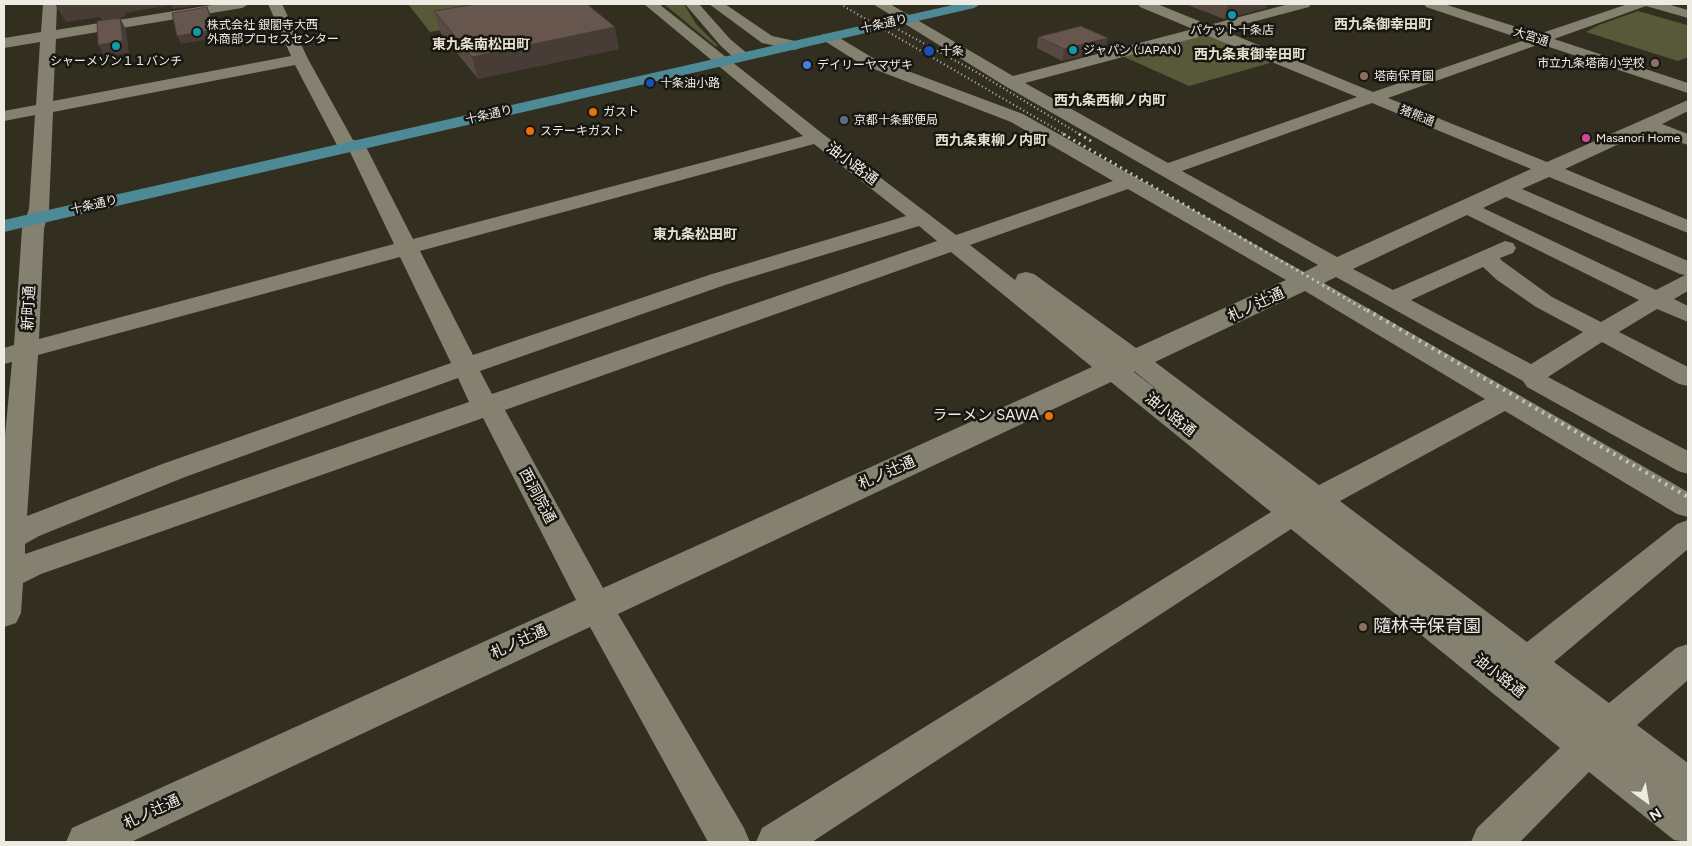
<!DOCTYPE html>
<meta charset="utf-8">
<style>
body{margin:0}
#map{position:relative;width:1692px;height:846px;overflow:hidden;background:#322e20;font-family:Figtree,sans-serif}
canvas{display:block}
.frame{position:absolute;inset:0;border:5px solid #edebe2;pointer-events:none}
.north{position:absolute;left:1622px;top:776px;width:50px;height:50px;-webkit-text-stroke:4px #181610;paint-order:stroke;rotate:148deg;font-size:14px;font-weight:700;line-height:20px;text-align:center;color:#edebe2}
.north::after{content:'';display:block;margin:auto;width:18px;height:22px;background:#edebe2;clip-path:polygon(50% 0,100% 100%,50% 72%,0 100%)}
</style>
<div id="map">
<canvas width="1692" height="846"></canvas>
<div class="frame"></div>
<div class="north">N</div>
</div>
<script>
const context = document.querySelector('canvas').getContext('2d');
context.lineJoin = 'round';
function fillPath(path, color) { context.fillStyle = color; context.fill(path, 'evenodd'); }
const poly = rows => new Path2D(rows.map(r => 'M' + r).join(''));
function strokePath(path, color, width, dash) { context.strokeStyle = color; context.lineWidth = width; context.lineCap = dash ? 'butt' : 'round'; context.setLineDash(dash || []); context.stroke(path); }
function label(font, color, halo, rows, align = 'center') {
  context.font = font + ' Figtree,"Noto Sans JP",sans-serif'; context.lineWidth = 5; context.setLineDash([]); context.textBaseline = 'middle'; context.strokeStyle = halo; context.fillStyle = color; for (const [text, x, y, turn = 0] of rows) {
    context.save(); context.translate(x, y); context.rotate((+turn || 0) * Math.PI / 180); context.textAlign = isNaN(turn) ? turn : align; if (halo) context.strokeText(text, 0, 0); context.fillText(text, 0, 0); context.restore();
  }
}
fillPath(poly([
 [408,4,576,4,430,32],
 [664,4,684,4,696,24,718,46,715,46],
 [1638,11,1687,25,1688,57,1678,61,1586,32,1599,25],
 [1203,32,1277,61,1189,86,1120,55]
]), '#575a39');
fillPath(poly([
 [43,4,57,4,56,30,218,4,249,4,242,8,56,39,53,101,291,56,268,4,282,4,308,59,353,140,363,141,365,145,413,239,803,136,644,4,659,4,823,134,956,235,1113,181,1011,122,861,64,823,40,820,37,823,34,833,34,873,58,1023,114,1304,272,1318,265,1005,86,873,4,890,4,1013,76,1193,29,1140,7,1138,4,1157,4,1209,25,1289,4,1311,4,1309,7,1222,30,1373,92,1525,40,1426,7,1424,4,1444,4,1539,34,1628,4,1667,4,1688,10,1688,18,1646,6,1554,39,1688,83,1688,93,1540,44,1388,98,1547,162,1688,100,1688,111,1662,124,1688,134,1688,145,1647,131,1565,169,1688,220,1688,233,1549,177,1522,189,1688,261,1688,291,1674,299,1688,306,1688,322,1657,309,1619,332,1688,367,1688,386,1679,384,1602,342,1548,377,1688,451,1688,474,1678,471,1527,387,1523,381,1336,277,1324,283,1688,492,1688,517,1677,514,1505,411,1340,501,1527,642,1677,524,1688,520,1688,549,1554,662,1609,703,1676,648,1688,644,1688,680,1637,725,1688,763,1688,842,1674,840,1589,772,1520,842,1471,842,1477,828,1560,748,1291,529,812,842,756,842,762,828,1271,512,1111,382,618,614,744,828,750,842,708,842,590,627,131,842,66,842,72,828,576,600,483,418,41,574,23,583,21,613,16,623,4,627,4,446,12,362,4,364,4,348,14,345,22,229,29,209,35,115,4,121,4,111,36,105,40,42,4,48,4,38,41,32,43,4],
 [1206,35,1357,97,1168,163,1025,83,1206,35],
 [295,65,338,147,340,151,350,152,394,244,39,339,44,229,49,209,53,112,295,65],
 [1372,103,1531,169,1337,257,1182,171,1372,103],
 [814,144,906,216,709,275,473,355,420,251,814,144],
 [1128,189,1286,280,1136,348,1034,274,1026,272,1018,274,1015,280,970,245,1128,189],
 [1506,197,1680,274,1685,275,1656,290,1483,208,1506,197],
 [1467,215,1639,300,1601,322,1552,297,1501,260,1500,258,1513,253,1516,248,1513,243,1505,241,1393,290,1353,269,1467,215],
 [919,226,937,241,492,394,480,371,725,285,919,226],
 [951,252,1092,367,603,588,505,410,951,252],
 [400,257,451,363,165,463,27,516,38,355,400,257],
 [1483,267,1497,280,1536,307,1583,332,1531,364,1411,300,1483,267],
 [1305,291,1485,399,1319,485,1155,362,1305,291],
 [1134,371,1165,396,1134,372,1134,371],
 [458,378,469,402,25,554,25,544,39,536,185,477,458,378],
 [685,4,699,4,730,39,748,54,750,57,748,60,736,60,720,45,685,4],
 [709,4,725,4,772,36,800,42,803,45,800,48,795,50,762,43,709,4]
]), '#858170');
fillPath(poly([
 [957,4,981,4,974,8,4,232,4,220,957,4]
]), '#4e8a95');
strokePath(poly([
 [840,4,1066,135],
 [881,20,978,73,1081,135]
]), '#c5c3b9', 2, [1, 3]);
strokePath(poly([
 [1063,134,1369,312],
 [1079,134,1091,141]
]), '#c5c3b9', 3, [2, 4]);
strokePath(poly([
 [1367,310,1688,497]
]), '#c5c3b9', 4, [2.5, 5]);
fillPath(poly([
 [1185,4,1267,4,1266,8,1224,19],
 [434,11,619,49,478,79,440,32],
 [1038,37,1108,38,1105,50,1062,61,1037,48]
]), '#584a42');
fillPath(poly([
 [55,4,207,4,173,9,171,5,125,13,125,17,120,18,126,29,129,53,105,57,98,45,102,21,100,17,66,22],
 [1228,4,1267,4,1266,8,1224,19],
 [207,7,211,15,218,38,181,44,177,36],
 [615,27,619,49,478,79,472,57],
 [1108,38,1105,50,1062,61,1064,49]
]), '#473c36');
const building = poly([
 [476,4,587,4,615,27,472,57,434,11,476,4],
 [207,7,214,30,177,36,172,13,207,7],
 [120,18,123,41,98,45,97,21,120,18],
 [1081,26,1108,38,1064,49,1038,37,1081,26]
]);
fillPath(building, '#66564d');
strokePath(building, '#473c36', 1);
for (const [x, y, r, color] of [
 [1232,15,5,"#0f9aa8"],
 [197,32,5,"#0f9aa8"],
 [116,46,5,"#0f9aa8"],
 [1073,50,5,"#0f9aa8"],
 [929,51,6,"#1a4fb4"],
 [1655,63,5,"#8d6e63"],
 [807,65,5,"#3f7fe0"],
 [1364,76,5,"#8d6e63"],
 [650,83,5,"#1a4fb4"],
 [593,112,5,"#e8710a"],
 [844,120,5,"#5c6f8a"],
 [530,131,5,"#e8710a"],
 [1586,138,5,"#d1479c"],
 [1049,416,5,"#e8710a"],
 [1363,627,5,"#8d6e63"]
]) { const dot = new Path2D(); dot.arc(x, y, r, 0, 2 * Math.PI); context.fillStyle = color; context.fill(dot); strokePath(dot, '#181610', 2); }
label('12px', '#edebe2', '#181610', [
 ["十条通り",884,24,-13],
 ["大宮通",1531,37,18],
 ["十条通り",489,115,-13],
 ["猪熊通",1417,116,22],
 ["十条通り",94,205,-13]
]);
label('12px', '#edebe2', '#181610', [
 ["株式会社 銀閣寺大西",207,25],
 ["外商部プロセスセンター",207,39],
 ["パケット十条店",1232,30,"center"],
 ["ジャパン (JAPAN)",1083,50],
 ["十条",940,51],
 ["シャーメゾン１１バンチ",116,61,"center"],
 ["市立九条塔南小学校",1645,63,"right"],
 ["デイリーヤマザキ",817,65],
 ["塔南保育園",1374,76],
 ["十条油小路",660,83],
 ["ガスト",603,112],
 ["京都十条郵便局",854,120],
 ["ステーキガスト",540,131],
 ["Masanori Home",1596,138]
], 'left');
label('bold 14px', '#e6e1cf', '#181610', [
 ["西九条御幸田町",1383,25],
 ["東九条南松田町",481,45],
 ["西九条東御幸田町",1250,55],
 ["西九条西柳ノ内町",1110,101],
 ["西九条東柳ノ内町",991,141],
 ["東九条松田町",695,235]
]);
label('15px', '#edebe2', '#181610', [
 ["油小路通",852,164,37],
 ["札ノ辻通",1256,305,-25],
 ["新町通",29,308,-87],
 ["油小路通",1170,415,39],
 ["札ノ辻通",887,473,-24],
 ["西洞院通",537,496,62],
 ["札ノ辻通",519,642,-25],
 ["油小路通",1499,676,38],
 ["札ノ辻通",152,812,-25]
]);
label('15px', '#edebe2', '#181610', [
 ["ラーメン SAWA",1039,416]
], 'right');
label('18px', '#edebe2', '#181610', [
 ["隨林寺保育園",1373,627]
], 'left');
</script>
